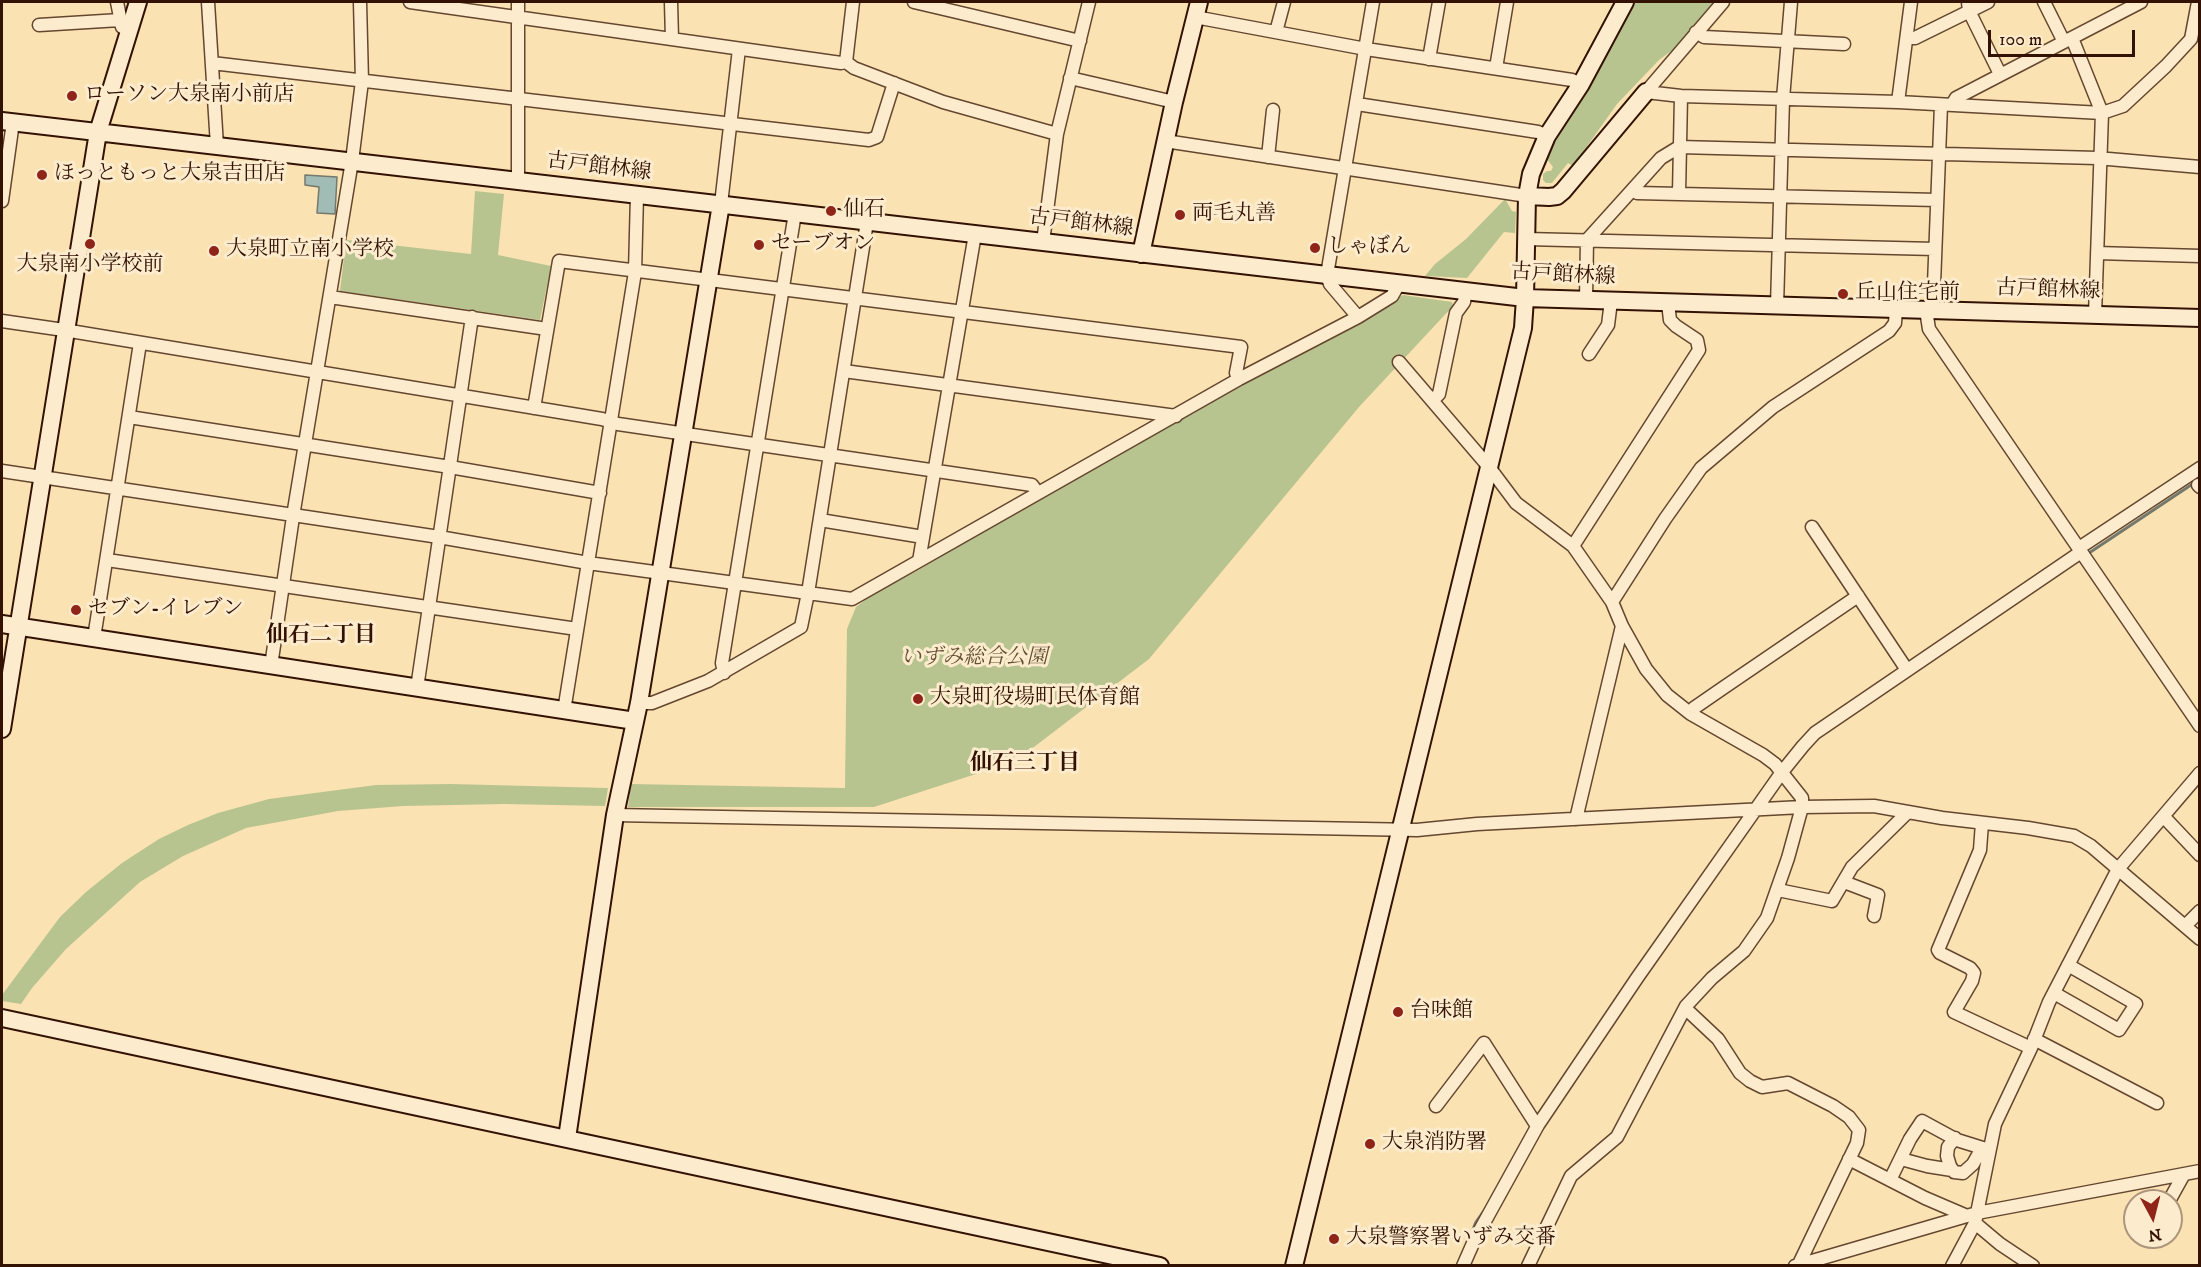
<!DOCTYPE html>
<meta charset="utf-8">
<style>
body{margin:0}
#map{position:relative;width:2201px;height:1267px;overflow:hidden;background:#fae2b2;font-family:"IM FELL DW Pica",serif}
canvas{display:block}
.frame{position:absolute;inset:0;border:3px solid #331203;pointer-events:none}
.north{position:absolute;left:2123px;top:1189px;width:60px;height:60px;box-sizing:border-box;background:#fceccd;border:2px solid #ac957c;border-radius:50%;rotate:173deg;font-size:16px;font-weight:700;line-height:24px;text-align:center;color:#331203}
.north::after{content:'';display:block;margin:auto;width:21px;height:27px;background:#8f2418;clip-path:polygon(50% 0,100% 100%,50% 72%,0 100%)}
.scale{position:absolute;left:1988px;top:30px;width:147px;height:27px;box-sizing:border-box;border:3px solid #331203;border-top:0;padding-left:8px;font-size:18px;line-height:21px;white-space:nowrap;color:#331203;-webkit-text-stroke:4px #fceccd;paint-order:stroke}
</style>
<div id="map">
<canvas width="2201" height="1267"></canvas>
<div class="frame"></div>
<div class="north">N</div>
<div class="scale">100 m</div>
</div>
<script>
const context = document.querySelector('canvas').getContext('2d');
context.lineJoin = 'round';
function fillPath(path, color) { context.fillStyle = color; context.fill(path, 'evenodd'); }
const poly = rows => new Path2D(rows.map(r => 'M' + r).join(''));
function strokePath(path, color, width, dash) { context.strokeStyle = color; context.lineWidth = width; context.lineCap = dash ? 'butt' : 'round'; context.setLineDash(dash || []); context.stroke(path); }
function label(font, color, halo, rows, align = 'center') {
  context.font = font + ' "IM FELL DW Pica","Noto Serif JP",serif'; context.lineWidth = 6; context.setLineDash([]); context.textBaseline = 'middle'; context.strokeStyle = halo; context.fillStyle = color; for (const [text, x, y, turn = 0] of rows) {
    context.save(); context.translate(x, y); context.rotate((+turn || 0) * Math.PI / 180); context.textAlign = isNaN(turn) ? turn : align; if (halo) context.strokeText(text, 0, 0); context.fillText(text, 0, 0); context.restore();
  }
}
fillPath(poly([
 [1634,2,1720,2,1643,86,1671,51,1659,60,1617,104,1573,166,1568,163,1552,183,1546,183,1543,180,1543,174,1547,171,1551,171,1553,167,1546,158,1617,37],
 [475,191,504,194,498,255,551,266,540,320,340,291,346,240,471,254],
 [1505,199,1512,211,1516,212,1515,233,1504,232,1467,278,1425,276,1435,264,1466,239],
 [1403,295,1452,302,1453,306,1359,407,1149,659,1034,747,979,773,874,807,628,807,631,784,845,788,847,629,856,607,873,594,915,572,1230,388,1360,320],
 [451,784,608,788,605,806,504,804,403,806,338,811,246,828,183,856,140,882,66,949,32,988,21,1004,2,1001,2,995,60,917,86,892,122,863,159,839,188,825,218,813,269,799,376,785]
]), '#b8c490');
const water = poly([
 [305,175,337,177,335,214,317,213,319,187,305,185,305,175]
]);
fillPath(water, '#a1bcb4');
strokePath(water, '#75786d', 1.5);
strokePath(poly([
 [2086,555,2200,479],
 [1469,1239,1476,1222,1486,1208]
]), '#75786d', 3);
const street = poly([
 [117,2,122,27],
 [208,2,217,146],
 [410,2,841,63,846,62,854,68,943,102,1057,134],
 [671,2,672,39],
 [914,2,1080,41],
 [1723,2,1646,92,1681,96,1898,102,2102,113,2123,106,2166,66,2191,39,2198,2],
 [1968,2,1969,11,2000,74],
 [2044,2,2064,42],
 [1195,17,1366,49,1572,80,1581,84],
 [39,25,120,20],
 [1276,32,1284,2],
 [1696,32,1704,37,1844,44],
 [1907,38,1915,38,1988,2],
 [2072,38,2102,113,2095,315],
 [1429,59,1439,2],
 [846,62,853,2],
 [212,63,869,140,877,137,894,83],
 [1496,68,1507,2],
 [1070,78,1174,102],
 [1898,102,1911,2],
 [1357,104,1538,132,1547,136],
 [1952,105,1956,98,2141,2],
 [1165,141,1527,196],
 [1268,157,1273,110],
 [518,181,518,2],
 [1633,190,1637,193,1937,200],
 [1679,194,1681,96],
 [2,201,13,122],
 [721,204,739,49],
 [1526,239,1935,249],
 [1043,242,1057,134,1089,2],
 [2097,253,2200,256],
 [330,297,547,329],
 [1586,300,1587,240,1661,158,1679,147,2097,158,2200,167],
 [1777,306,1783,99,1791,2],
 [1926,310,1929,329,2200,726],
 [1933,310,1941,105],
 [1358,317,1330,284,1327,275,1373,2],
 [2,321,64,330,602,419,618,424,1032,485,1038,493],
 [1589,354,1608,325,1611,301],
 [1399,362,1489,467,1516,503,1573,546,1612,602,1622,626,1646,669,1667,695,1691,714,1763,755,1775,764,1802,798,1802,807,1788,858,1767,918,1744,951,1712,978,1686,1006,1617,1137,1571,1176,1528,1266],
 [844,371,1176,416],
 [1433,400,1439,394,1456,313,1464,302,1466,291],
 [534,408,559,261,1241,347,1236,373,1239,379],
 [129,417,450,467,600,493],
 [2,471,439,537,588,563,852,599,1239,379,1358,317,1392,296,1399,284],
 [2198,485,2200,487],
 [820,520,923,537],
 [1812,527,1907,670],
 [1573,546,1699,350,1697,340,1676,326,1670,320,1668,303],
 [2079,548,2200,468],
 [107,560,577,629],
 [919,561,975,234],
 [1612,602,1665,519,1701,468,1773,407,1889,331,1895,323,1896,309],
 [94,638,140,343],
 [271,666,294,510,352,161,362,81,360,2],
 [724,673,722,663,795,213],
 [417,688,472,317],
 [639,703,652,703,708,681,801,627,808,593,867,222],
 [564,711,635,272,637,195],
 [1691,714,1694,708,1723,688,1858,596],
 [615,815,1417,830,1477,824,1802,807,1874,806,1942,818,2028,828,2074,836,2091,846,2200,939],
 [2164,817,2200,855],
 [1576,819,1622,626],
 [1982,823,1980,850,1938,950,1940,953,1970,968,1974,973,1972,981,1954,1012,2031,1048],
 [1844,882,1878,895,1874,916],
 [1778,890,1832,901,1852,867,1907,813],
 [2185,926,2200,911],
 [2054,993,2119,1030,2136,1004,2068,965],
 [1685,1008,1718,1039,1740,1073,1750,1081,1762,1087,1788,1083,1833,1106,1849,1117,1859,1130,1857,1143,1798,1266],
 [2034,1039,2157,1103],
 [1436,1106,1484,1043,1537,1126],
 [1955,1138,1948,1147,1947,1156,1950,1166,1954,1172,1963,1173,1973,1164,1982,1148],
 [1849,1159,1925,1198,1967,1216],
 [1901,1159,1927,1166,1952,1170],
 [1890,1180,1910,1139,1922,1121,1957,1140,1989,1150],
 [2169,1201,2184,1174],
 [1975,1223,2000,1244,2033,1266],
 [1463,1266,1474,1241,1538,1125,1637,978,1782,772,1803,746,1815,733,2081,552],
 [1795,1266,1977,1213,2200,1171],
 [1952,1266,1975,1223,1995,1124,2031,1048,2049,1002,2118,869,2200,773]
]);
const secondary = poly([
 [2,121,1525,298,2200,318],
 [1527,196,1549,197,1557,196,1563,191,1646,92],
 [1141,254,1174,102,1199,2],
 [2,624,635,721],
 [2,729,98,132,138,2],
 [2,1018,1160,1266],
 [567,1138,615,815,639,703,721,204],
 [1294,1266,1523,328,1525,298,1527,196,1531,174,1547,136,1581,84,1625,2]
]);
strokePath(street, '#65462f', 15);
strokePath(secondary, '#331203', 20);
strokePath(street, '#fceccd', 12);
strokePath(secondary, '#fceccd', 16);
for (const [x, y, r, color] of [
 [72,96,6,"#8f2418"],
 [42,175,6,"#8f2418"],
 [831,211,6,"#8f2418"],
 [1180,215,6,"#8f2418"],
 [90,244,6,"#8f2418"],
 [759,245,6,"#8f2418"],
 [1315,248,6,"#8f2418"],
 [214,251,6,"#8f2418"],
 [1843,294,6,"#8f2418"],
 [76,610,6,"#8f2418"],
 [918,699,6,"#8f2418"],
 [1398,1012,6,"#8f2418"],
 [1370,1144,6,"#8f2418"],
 [1334,1239,6,"#8f2418"]
]) { const dot = new Path2D(); dot.arc(x, y, r, 0, 2 * Math.PI); context.fillStyle = color; context.fill(dot); strokePath(dot, '#fceccd', 2); }
label('21px', '#331203', '#fceccd', [
 ["ローソン大泉南小前店",84,96],
 ["ほっともっと大泉吉田店",54,175],
 ["仙石",843,211],
 ["両毛丸善",1192,215],
 ["セーブオン",771,245],
 ["しゃぼん",1327,248],
 ["大泉町立南小学校",226,251],
 ["大泉南小学校前",90,266,"center"],
 ["丘山住宅前",1855,294],
 ["セブン-イレブン",88,610],
 ["大泉町役場町民体育館",930,699],
 ["台味館",1410,1012],
 ["大泉消防署",1382,1144],
 ["大泉警察署いずみ交番",1346,1239]
], 'left');
label('21px', '#331203', '#fceccd', [
 ["古戸館林線",599,168,7],
 ["古戸館林線",1081,224,7],
 ["古戸館林線",1563,276,3],
 ["古戸館林線",2048,291,2]
]);
label('italic 21px', '#625034', '#fceccd', [
 ["いずみ総合公園",974,659]
]);
label('bold 22px', '#331203', '#fceccd', [
 ["仙石二丁目",321,636],
 ["仙石三丁目",1025,764]
]);
</script>
